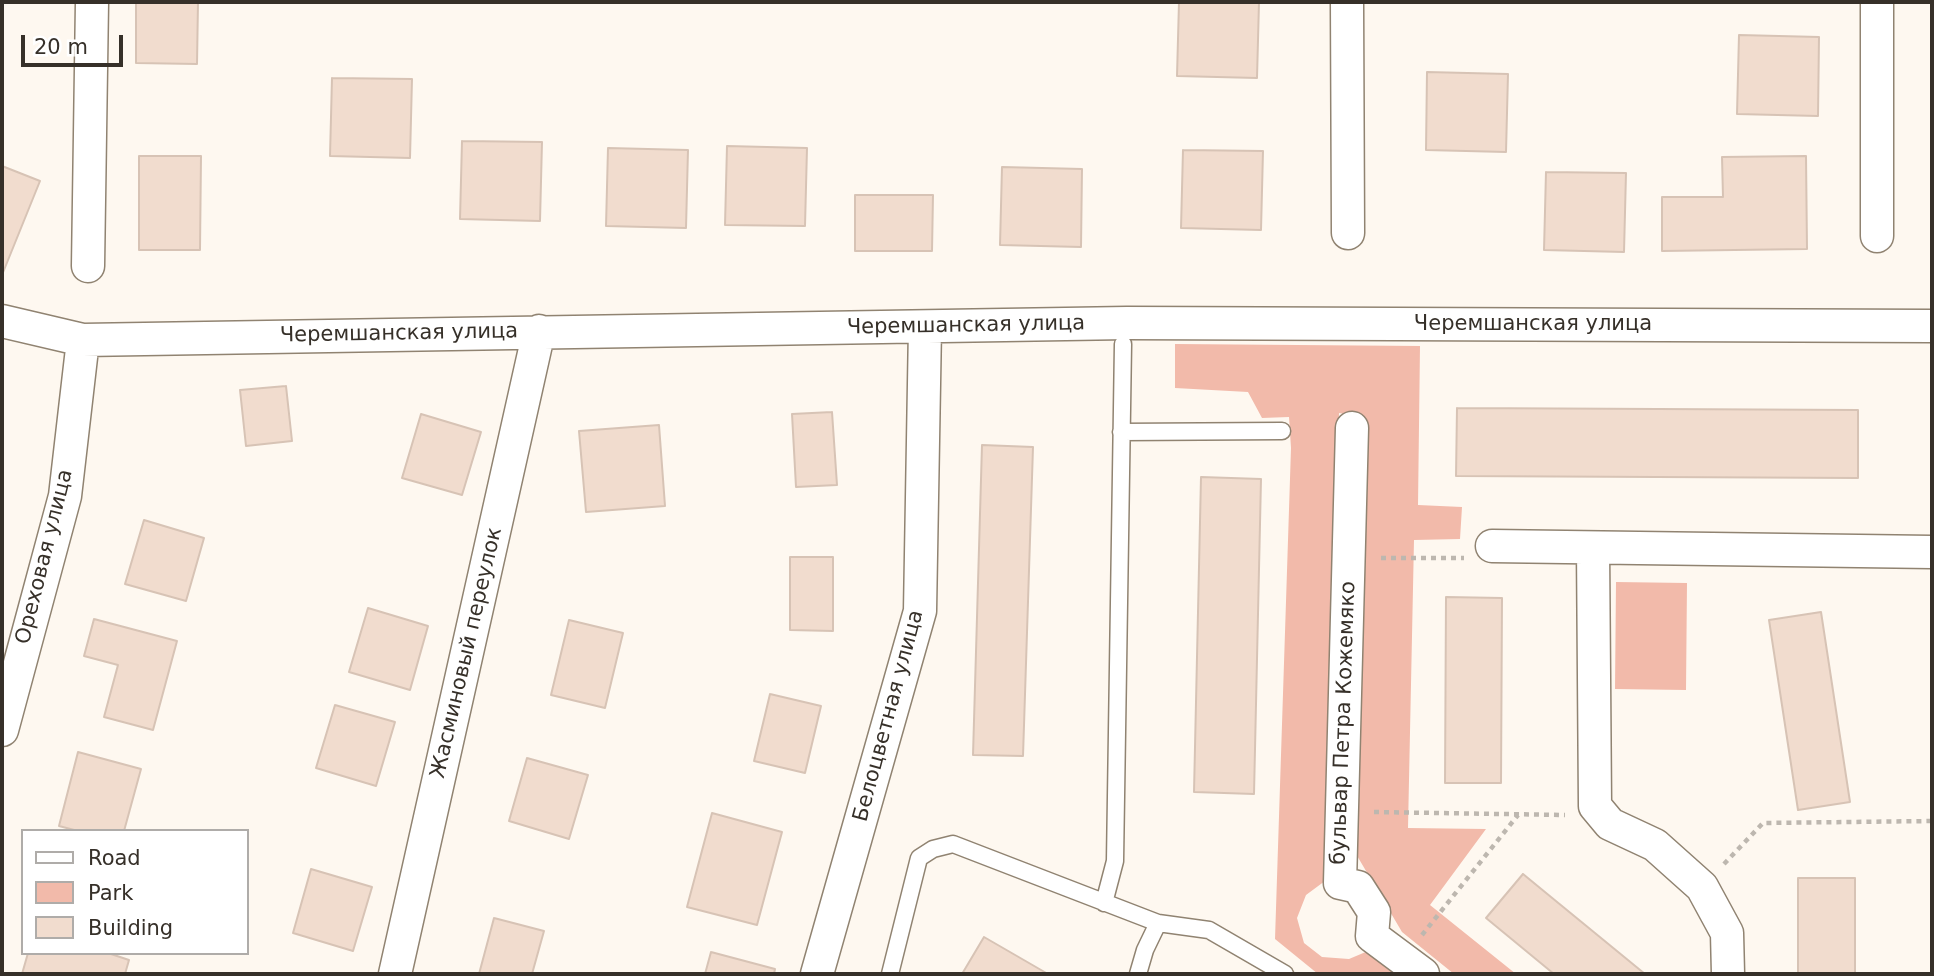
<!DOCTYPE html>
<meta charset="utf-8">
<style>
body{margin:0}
#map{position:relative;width:1934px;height:976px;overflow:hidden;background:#fef8f0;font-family:"DejaVu Sans",sans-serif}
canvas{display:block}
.frame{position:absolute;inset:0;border:4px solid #363029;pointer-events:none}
.legend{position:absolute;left:21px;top:829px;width:228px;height:126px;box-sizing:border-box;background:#fff;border:2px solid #afaca9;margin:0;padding:9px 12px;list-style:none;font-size:21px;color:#363029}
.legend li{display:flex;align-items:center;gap:14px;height:35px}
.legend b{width:35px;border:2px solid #afaca9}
.scale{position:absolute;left:21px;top:35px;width:102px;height:32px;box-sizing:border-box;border:4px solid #363029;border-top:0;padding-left:9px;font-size:21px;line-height:24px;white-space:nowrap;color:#363029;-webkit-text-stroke:5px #fff;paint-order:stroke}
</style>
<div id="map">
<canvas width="1934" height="976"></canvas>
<div class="frame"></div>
<ul class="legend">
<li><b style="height:9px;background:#fff"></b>Road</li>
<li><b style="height:19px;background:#f2baaa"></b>Park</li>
<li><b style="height:19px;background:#f1dcce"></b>Building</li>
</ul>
<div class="scale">20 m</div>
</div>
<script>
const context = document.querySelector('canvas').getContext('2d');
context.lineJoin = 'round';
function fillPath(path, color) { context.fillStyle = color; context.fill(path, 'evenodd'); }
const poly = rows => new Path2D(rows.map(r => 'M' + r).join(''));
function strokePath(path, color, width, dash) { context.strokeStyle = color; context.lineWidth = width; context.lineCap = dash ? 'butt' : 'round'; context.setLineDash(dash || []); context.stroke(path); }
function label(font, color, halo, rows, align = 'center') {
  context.font = font + ' "DejaVu Sans",sans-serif'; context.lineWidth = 6; context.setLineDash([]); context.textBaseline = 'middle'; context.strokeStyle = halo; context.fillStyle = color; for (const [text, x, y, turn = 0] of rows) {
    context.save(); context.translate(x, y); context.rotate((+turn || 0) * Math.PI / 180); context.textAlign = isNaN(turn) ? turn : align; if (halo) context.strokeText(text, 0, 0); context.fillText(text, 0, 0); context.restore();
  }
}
fillPath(poly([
 [1175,344,1420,346,1418,505,1462,507,1460,539,1414,540,1408,828,1486,829,1430,905,1516,974,1454,974,1402,932,1356,854,1366,418,1339,413,1329,878,1306,895,1297,918,1304,943,1322,957,1349,959,1368,951,1398,974,1318,974,1275,939,1291,448,1289,417,1262,418,1248,392,1175,388],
 [1616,582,1687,583,1686,690,1615,689]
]), '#f2baaa');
const building = poly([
 [136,2,198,2,197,64,136,63,136,2],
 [1179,2,1259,2,1257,78,1177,76,1179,2],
 [1739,35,1819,37,1818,116,1737,114,1739,35],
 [1427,72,1508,74,1506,152,1426,150,1427,72],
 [332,78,412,79,410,158,330,156,332,78],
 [462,141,542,142,540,221,460,219,462,141],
 [727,146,807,148,805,226,725,225,727,146],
 [608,148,688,150,686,228,606,226,608,148],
 [1183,150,1263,151,1261,230,1181,228,1183,150],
 [139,156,201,156,200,250,139,250,139,156],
 [1806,156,1807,249,1662,251,1662,197,1723,197,1722,157,1806,156],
 [2,166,40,181,2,275,2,166],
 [1002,167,1082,169,1081,247,1000,245,1002,167],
 [1546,172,1626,173,1624,252,1544,250,1546,172],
 [855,195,933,195,932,251,855,251,855,195],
 [286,386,292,441,246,446,240,390,286,386],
 [1457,408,1858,410,1858,478,1456,476,1457,408],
 [832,412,837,485,796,487,792,414,832,412],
 [421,414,481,432,462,495,402,478,421,414],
 [659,425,665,506,586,512,579,431,659,425],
 [982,445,1033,447,1023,756,973,755,982,445],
 [1201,477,1261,479,1254,794,1194,792,1201,477],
 [144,520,204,538,186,601,125,584,144,520],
 [790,557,833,557,833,631,790,630,790,557],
 [1446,597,1502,598,1501,783,1445,783,1446,597],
 [368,608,428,626,410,690,349,672,368,608],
 [1821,612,1850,802,1798,810,1769,620,1821,612],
 [94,619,177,641,153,730,104,717,118,665,84,656,94,619],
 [569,620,623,633,605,708,551,695,569,620],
 [770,694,821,706,805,773,754,761,770,694],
 [335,705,395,722,376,786,316,768,335,705],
 [78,752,141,769,124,831,78,831,59,826,78,752],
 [527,758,588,775,569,839,509,821,527,758],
 [712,813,782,832,757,925,687,907,712,813],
 [311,869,372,887,353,951,293,933,311,869],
 [1523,874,1551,897,1645,974,1554,974,1486,918,1523,874],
 [1798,878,1855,878,1855,974,1798,974,1798,878],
 [494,918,544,931,532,974,479,974,494,918],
 [984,937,1048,974,962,974,984,937],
 [711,952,775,969,774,974,705,974,711,952],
 [28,953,108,953,129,960,125,974,22,974,28,953]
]);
fillPath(building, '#f1dcce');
strokePath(building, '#d7c3b5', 2);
const lane = poly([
 [1121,432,1282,431],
 [1104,903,1115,861,1123,344],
 [890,974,919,858,933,849,953,844,1158,923,1209,930,1285,974],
 [1138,974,1145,950,1158,923]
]);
const street = poly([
 [1347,2,1348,233],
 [1877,236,1877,2],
 [88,266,92,2],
 [2,321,83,340,1127,323,1932,326],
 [1352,428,1340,883,1358,887,1374,912,1372,936,1423,974],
 [1492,546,1932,552],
 [1593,548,1595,806,1610,824,1655,845,1702,887,1727,933,1728,974],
 [2,730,65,496,83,340],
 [395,974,539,331],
 [817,974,920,611,925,327]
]);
strokePath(lane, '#908371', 19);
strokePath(street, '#908371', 35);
strokePath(poly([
 [1381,558,1464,558],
 [1374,812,1565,815],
 [1724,864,1763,823,1932,821],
 [1422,935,1518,815]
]), '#bdb7af', 4.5, [5, 5]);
strokePath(lane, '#fff', 16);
strokePath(street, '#fff', 32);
label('21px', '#363029', '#fff', [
 ["Черемшанская улица",1533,325],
 ["Черемшанская улица",966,326,-1],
 ["Черемшанская улица",399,334,-1],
 ["Ореховая улица",45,557,-76],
 ["Жасминовый переулок",467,653,-77],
 ["Белоцветная улица",889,716,-75],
 ["бульвар Петра Кожемяко",1344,723,-88]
]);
</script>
